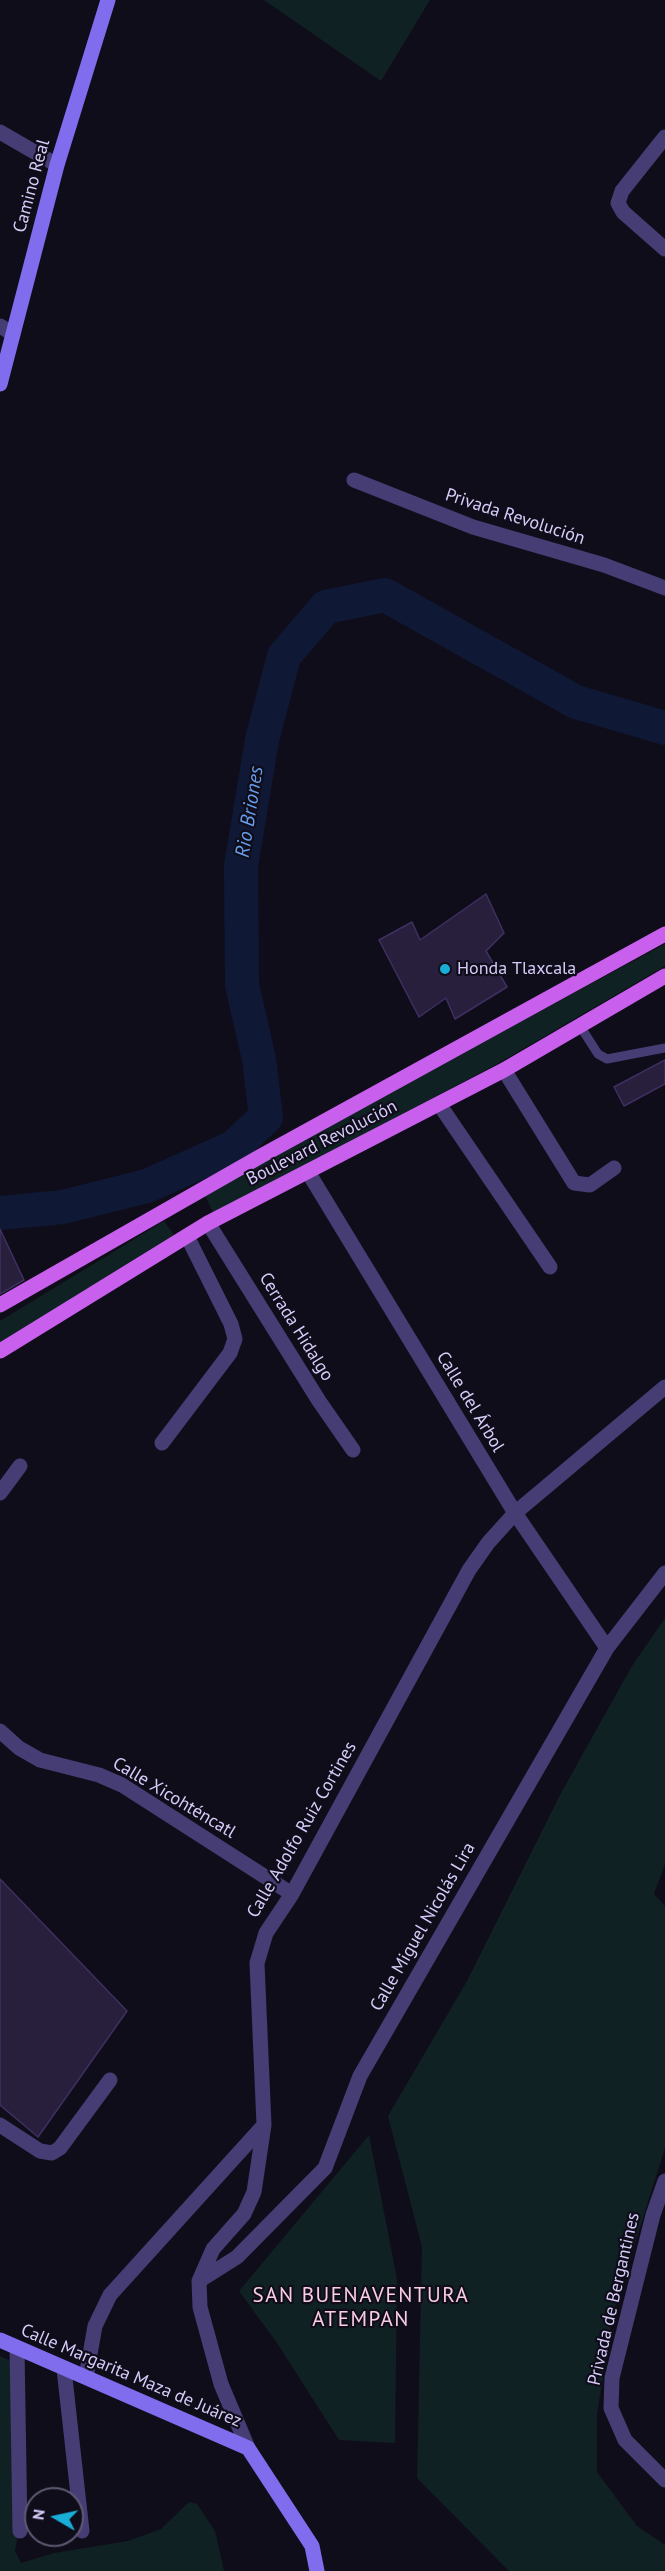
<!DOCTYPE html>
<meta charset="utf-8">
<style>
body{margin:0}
#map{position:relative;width:665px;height:2571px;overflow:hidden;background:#100d1a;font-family:"PT Sans",sans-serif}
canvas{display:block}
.north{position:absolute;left:24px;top:2487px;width:60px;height:60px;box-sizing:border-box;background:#100d1a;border:2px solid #5f5973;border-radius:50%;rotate:279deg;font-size:16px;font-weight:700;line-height:24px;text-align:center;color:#d6cbf9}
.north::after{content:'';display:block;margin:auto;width:21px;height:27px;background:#19aed8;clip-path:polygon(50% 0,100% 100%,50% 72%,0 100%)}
</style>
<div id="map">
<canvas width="665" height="2571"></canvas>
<div class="north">N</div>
</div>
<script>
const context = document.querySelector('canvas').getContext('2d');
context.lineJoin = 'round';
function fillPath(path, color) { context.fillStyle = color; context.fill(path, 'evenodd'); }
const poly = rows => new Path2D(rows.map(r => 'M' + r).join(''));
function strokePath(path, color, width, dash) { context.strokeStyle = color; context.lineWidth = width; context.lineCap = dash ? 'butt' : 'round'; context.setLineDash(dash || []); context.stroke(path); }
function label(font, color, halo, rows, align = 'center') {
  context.font = font + ' "PT Sans",sans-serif'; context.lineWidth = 4.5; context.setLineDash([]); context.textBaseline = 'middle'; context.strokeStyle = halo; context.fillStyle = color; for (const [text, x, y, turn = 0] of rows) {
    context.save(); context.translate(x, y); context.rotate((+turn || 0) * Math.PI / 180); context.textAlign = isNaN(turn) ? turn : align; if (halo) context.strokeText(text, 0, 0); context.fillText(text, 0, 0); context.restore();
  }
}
fillPath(poly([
 [264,0,430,0,381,81],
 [665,944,665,966,497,1064,214,1214,205,1196,262,1161],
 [164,1221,176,1238,0,1344,0,1321],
 [665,1618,665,1864,654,1894,665,1906,665,2148,613,2313,597,2414,597,2472,637,2526,665,2545,665,2571,509,2571,417,2478,422,2247,388,2116,467,1981,561,1793,632,1666],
 [369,2135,397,2279,395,2443,339,2440,277,2343,239,2291],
 [0,2356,17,2364,19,2530,15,2551,21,2563,54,2553,128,2541,161,2529,189,2502,197,2504,215,2531,224,2571,0,2571]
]), '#102123');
strokePath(poly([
 [0,1213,63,1207,147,1186,234,1147,266,1117,259,1059,242,985,241,866,262,740,284,656,326,607,385,595,576,702,665,728]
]), '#0f1936', 34);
const building = poly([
 [486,894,504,933,486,951,507,987,455,1019,446,998,419,1017,379,940,412,922,420,940,486,894],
 [665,1060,665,1084,624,1106,614,1087,665,1060],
 [0,1229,24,1280,0,1294,0,1229],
 [0,1879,127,2011,38,2137,0,2105,0,1879]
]);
fillPath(building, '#281f3d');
strokePath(building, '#3f2f62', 1.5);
strokePath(poly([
 [580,1026,598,1054,607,1059,665,1048]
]), '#453d74', 9);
strokePath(poly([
 [0,132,57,165],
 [665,137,622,191,618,203,623,212,665,249],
 [0,326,13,334],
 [354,480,473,527,604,565,665,588],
 [504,1070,574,1183,590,1185,614,1168],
 [439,1104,550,1267],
 [308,1172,515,1513,607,1648],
 [208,1223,319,1401,353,1450],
 [162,1443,230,1353,235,1339,231,1324,187,1236],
 [0,1493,20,1466],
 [0,1731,19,1748,40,1760,99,1775,122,1785,292,1894],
 [0,2125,40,2151,52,2153,60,2148,110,2080],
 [665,2181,653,2215,612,2378,611,2408,625,2440,665,2480],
 [199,2281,237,2257,325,2168,360,2076,607,1648,665,1573],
 [17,2348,20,2531],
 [64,2369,82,2531],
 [86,2377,95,2326,110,2295,264,2125],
 [248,2448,221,2384,200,2307,199,2281,213,2249,244,2214,254,2192,264,2125,257,1963,266,1933,292,1894,469,1570,488,1543,515,1513,665,1387]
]), '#453d74', 15);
strokePath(poly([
 [0,384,57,165,108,0],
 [0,2340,248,2448,312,2546,317,2571]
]), '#7f6dee', 15);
strokePath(poly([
 [0,1305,261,1156,665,934],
 [0,1351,208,1223,504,1070,665,976]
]), '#c85fed', 15);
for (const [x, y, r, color] of [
 [445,969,6,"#19aed8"]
]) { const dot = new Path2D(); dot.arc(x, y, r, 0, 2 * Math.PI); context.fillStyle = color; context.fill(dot); strokePath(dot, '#100d1a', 2); }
label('18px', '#d6cbf9', '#100d1a', [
 ["Camino Real",32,186,-75],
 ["Privada Revolución",515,517,18],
 ["Boulevard Revolución",322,1143,-27],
 ["Cerrada Hidalgo",296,1327,58],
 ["Calle del Árbol",470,1402,59],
 ["Calle Xicohténcatl",174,1798,31],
 ["Calle Adolfo Ruiz Cortines",302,1830,-60],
 ["Calle Miguel Nicolás Lira",423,1927,-60],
 ["Privada de Bergantines",614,2299,-77],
 ["Calle Margarita Maza de Juárez",131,2376,23]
]);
label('18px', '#d6cbf9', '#100d1a', [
 ["Honda Tlaxcala",457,969]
], 'left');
label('italic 20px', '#659eed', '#100d1a', [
 ["Rio Briones",250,812,-81]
]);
context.letterSpacing = '1.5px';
label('21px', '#f9cde4', '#100d1a', [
 ["SAN BUENAVENTURA",361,2296],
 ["ATEMPAN",361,2320]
]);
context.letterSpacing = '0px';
</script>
